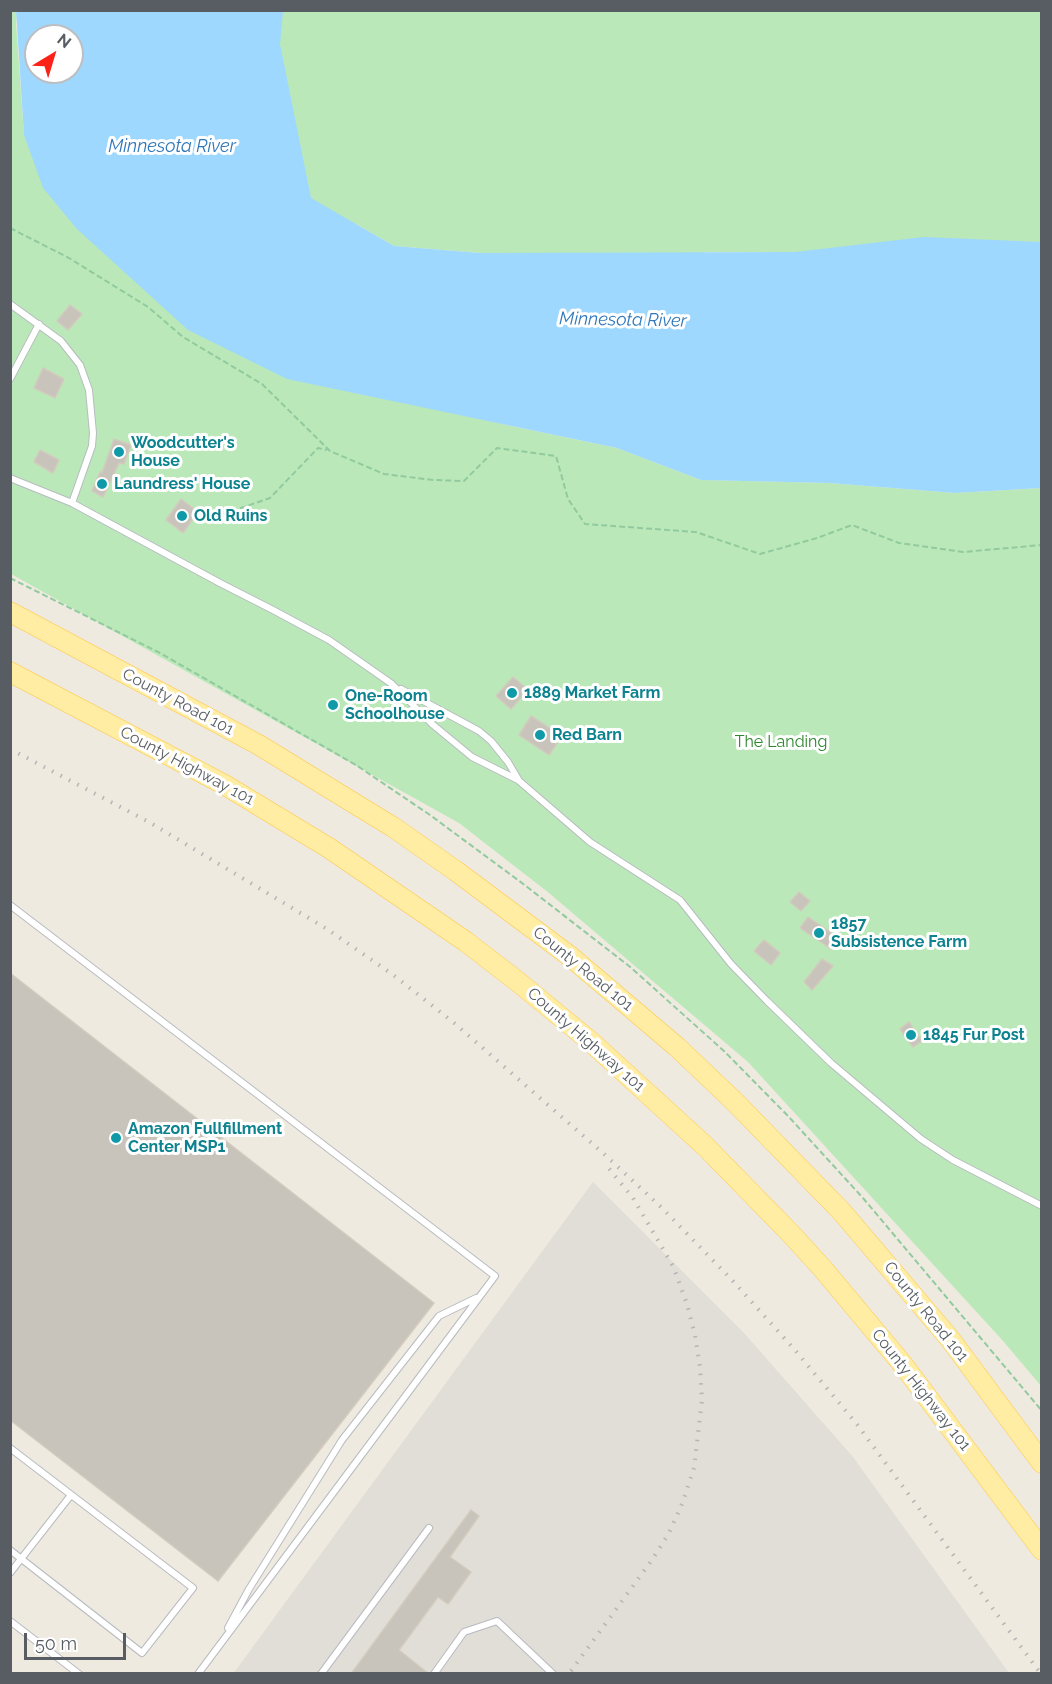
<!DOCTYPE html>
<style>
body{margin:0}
#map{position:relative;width:1052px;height:1684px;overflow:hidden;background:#eeeadf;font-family:Raleway,sans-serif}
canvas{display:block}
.frame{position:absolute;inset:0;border:12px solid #585d63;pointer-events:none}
.north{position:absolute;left:24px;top:24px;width:60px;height:60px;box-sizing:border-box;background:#fff;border:2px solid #bcbec1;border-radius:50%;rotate:38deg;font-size:16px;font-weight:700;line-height:24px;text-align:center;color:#585d63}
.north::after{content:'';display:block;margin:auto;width:21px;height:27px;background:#fb2318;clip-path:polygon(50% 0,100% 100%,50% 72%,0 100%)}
.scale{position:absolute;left:24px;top:1633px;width:102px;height:27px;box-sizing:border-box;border:3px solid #585d63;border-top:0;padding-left:8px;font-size:18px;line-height:21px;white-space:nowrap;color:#585d63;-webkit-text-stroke:4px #fff;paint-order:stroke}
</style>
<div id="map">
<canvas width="1052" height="1684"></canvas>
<div class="frame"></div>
<div class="north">N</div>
<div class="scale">50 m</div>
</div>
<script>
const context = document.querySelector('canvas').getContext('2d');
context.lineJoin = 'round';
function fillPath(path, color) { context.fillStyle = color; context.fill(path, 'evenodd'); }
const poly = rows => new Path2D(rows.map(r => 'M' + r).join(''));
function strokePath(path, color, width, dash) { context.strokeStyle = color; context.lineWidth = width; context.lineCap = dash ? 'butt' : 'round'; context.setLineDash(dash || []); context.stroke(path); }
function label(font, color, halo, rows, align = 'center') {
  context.font = font + ' Raleway,sans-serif'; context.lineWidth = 6; context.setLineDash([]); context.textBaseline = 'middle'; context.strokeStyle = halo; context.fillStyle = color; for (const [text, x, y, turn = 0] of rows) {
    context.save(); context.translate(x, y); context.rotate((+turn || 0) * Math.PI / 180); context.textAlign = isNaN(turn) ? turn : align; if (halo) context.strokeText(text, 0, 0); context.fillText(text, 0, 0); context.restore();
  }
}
fillPath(poly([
 [593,1182,744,1333,853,1457,1009,1673,233,1674]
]), '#e1ddd7');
fillPath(poly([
 [11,11,17,11,16,23,24,135,502,424,617,448,701,480,830,483,955,493,1041,488,1041,1386,1004,1342,748,1062,549,893,459,823,11,574],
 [64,11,1041,11,1041,266,795,252,706,252,687,256,632,253,480,253,394,246,356,224,328,219,72,36]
]), '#bae8b9');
fillPath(poly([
 [16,10,283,11,280,44,311,198,394,246,480,253,795,252,924,237,1041,242,1041,488,955,493,830,483,701,480,617,448,287,379,188,330,77,229,43,188,24,135],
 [36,36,72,36,72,72,36,72]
]), '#9ed8ff');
const building = poly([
 [70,305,82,314,68,330,57,321,70,305],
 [43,368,64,379,55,398,34,388,43,368],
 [114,439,131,445,124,464,119,463,103,497,92,491,100,472,102,473,114,439],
 [40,450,59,460,53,473,34,462,40,450],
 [181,499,198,512,183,533,166,520,181,499],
 [513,677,528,690,511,709,496,696,513,677],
 [531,716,562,736,549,755,519,735,531,716],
 [799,892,810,901,801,911,790,902,799,892],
 [808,917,839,938,831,949,800,928,808,917],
 [764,940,780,953,771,965,754,951,764,940],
 [822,959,833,966,812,990,804,982,822,959],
 [10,973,434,1303,218,1581,10,1420,10,973],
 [909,1022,922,1041,913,1047,900,1029,909,1022],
 [471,1510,479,1516,450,1557,471,1572,448,1604,438,1597,399,1650,429,1674,351,1674,471,1510]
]);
fillPath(building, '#c8c4bc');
strokePath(building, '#d3cbbd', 1.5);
const service = poly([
 [10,304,61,341,80,365,89,390,93,433,92,446,72,503],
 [10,379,39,324],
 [10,478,72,503,220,583,273,610,329,640,392,684,432,724,472,757,518,780,590,842,680,900,731,964,767,1001,831,1063,921,1139,953,1160,1042,1206],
 [401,689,479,731,491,741,508,762,518,779],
 [10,905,495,1276,198,1674],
 [10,1448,193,1588,142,1653,10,1550],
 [10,1573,71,1495],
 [10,1621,79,1674],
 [228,1628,249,1589,342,1440,439,1316,476,1298],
 [321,1674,429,1528],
 [434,1674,464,1632,497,1621,553,1674]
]);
const primary = poly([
 [10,612,259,745,321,783,393,827,456,871,571,957,677,1047,735,1102,842,1212,950,1339,1042,1463],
 [10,672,225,785,329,848,465,941,517,981,590,1041,705,1146,792,1235,823,1269,904,1366,1042,1550]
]);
strokePath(service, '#b8bbc1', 8);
strokePath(primary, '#ffc647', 21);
strokePath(poly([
 [10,228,69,258,148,307,183,337,262,384,330,451,384,474,433,480,464,481,497,448,556,456,568,499,585,524,696,532,760,554,817,538,852,525,899,543,963,552,1042,545],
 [206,520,270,498,318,448,327,450],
 [10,578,160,653,356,765,430,815,522,883,629,966,724,1051,788,1116,863,1198,1042,1411]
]), '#91ca9f', 2, [6, 3]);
strokePath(service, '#fff', 6);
strokePath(primary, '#ffeda3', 20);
strokePath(poly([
 [10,749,149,822,327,929,392,974,453,1022,603,1153,662,1208,732,1280,794,1349,856,1423,1041,1674],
 [571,1671,652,1560,669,1533,682,1504,694,1468,702,1400,700,1367,695,1335,687,1304,673,1266,633,1198,606,1165]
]), '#b4b5b6', 4, [1.5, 8]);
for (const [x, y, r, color] of [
 [119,452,6,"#0f9aa8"],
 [102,484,6,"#0f9aa8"],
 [182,516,6,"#0f9aa8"],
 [512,693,6,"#0f9aa8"],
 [333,705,6,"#0f9aa8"],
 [540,735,6,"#0f9aa8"],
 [819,933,6,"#0f9aa8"],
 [911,1035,6,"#0f9aa8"],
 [116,1138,6,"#0f9aa8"]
]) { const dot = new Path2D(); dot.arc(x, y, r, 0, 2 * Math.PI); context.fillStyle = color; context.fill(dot); strokePath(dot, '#fff', 2); }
label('bold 16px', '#0d838f', '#fff', [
 ["Woodcutter's",131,443],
 ["House",131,461],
 ["Laundress' House",114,484],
 ["Old Ruins",194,516],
 ["1889 Market Farm",524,693],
 ["One-Room",345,696],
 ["Schoolhouse",345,714],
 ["Red Barn",552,735],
 ["1857",831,924],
 ["Subsistence Farm",831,942],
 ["1845 Fur Post",923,1035],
 ["Amazon Fullfillment",128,1129],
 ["Center MSP1",128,1147]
], 'left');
label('16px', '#585d63', '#fff', [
 ["County Road 101",178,702,28],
 ["County Highway 101",187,766,28],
 ["County Road 101",583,969,39],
 ["County Highway 101",586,1040,41],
 ["County Road 101",926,1312,51],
 ["County Highway 101",921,1390,52]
]);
label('16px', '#2c872d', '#fff', [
 ["The Landing",781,742]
]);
label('italic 18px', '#3178bb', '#fff', [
 ["Minnesota River",172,147],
 ["Minnesota River",623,320,1]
]);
</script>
